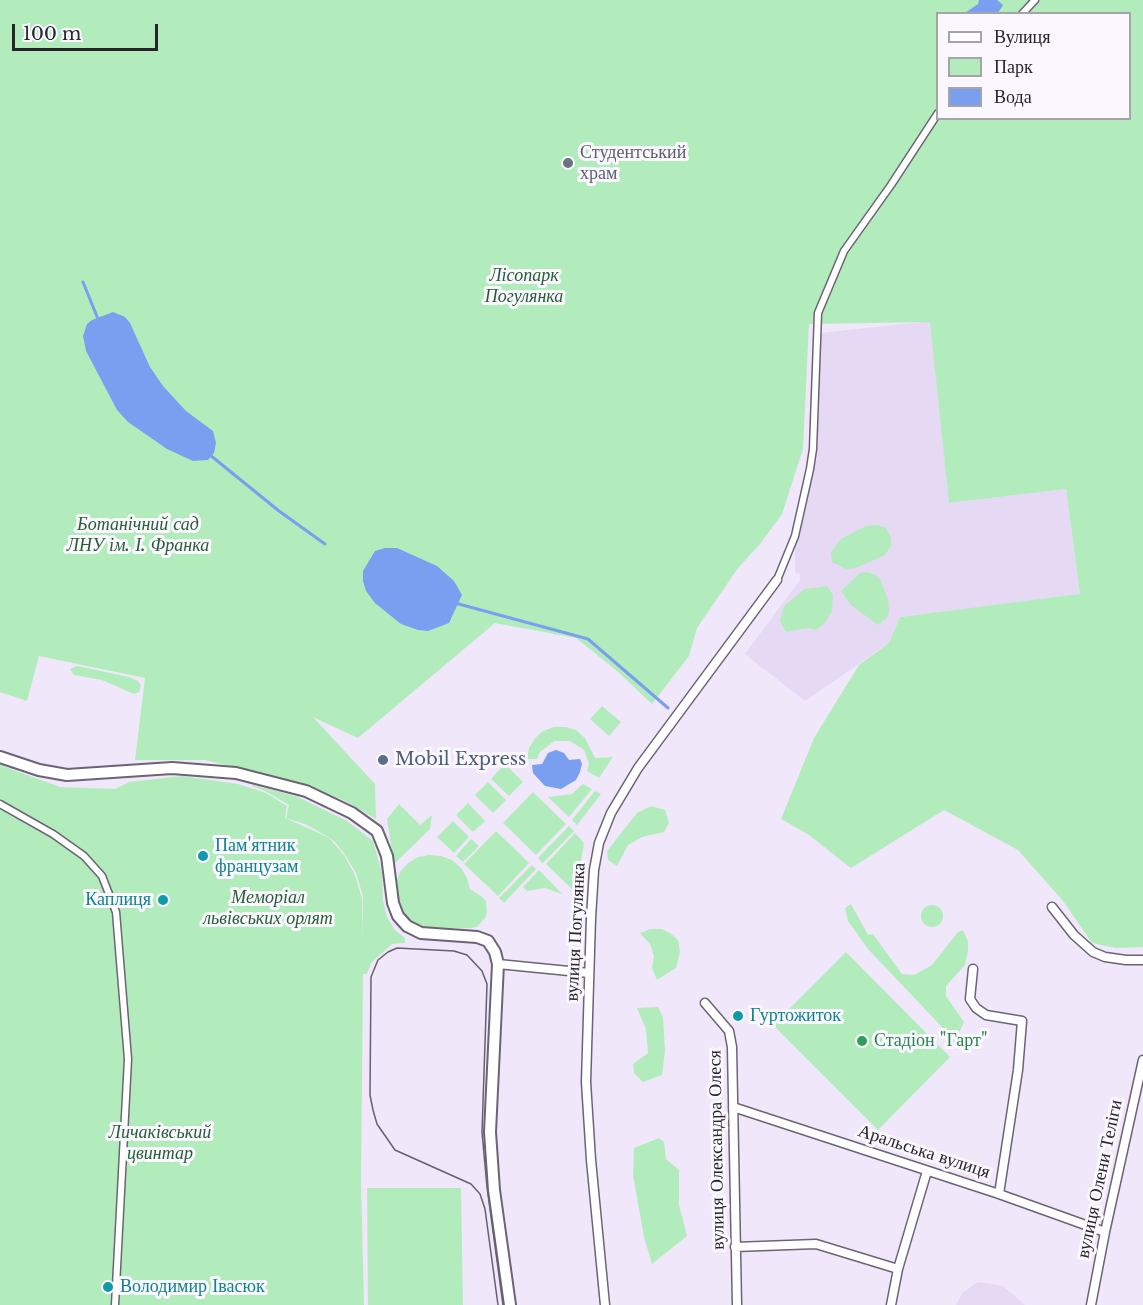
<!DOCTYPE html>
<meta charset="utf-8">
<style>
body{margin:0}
#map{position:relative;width:1143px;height:1305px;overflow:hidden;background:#f0e7fb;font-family:"Libre Baskerville",serif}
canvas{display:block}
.legend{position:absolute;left:936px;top:12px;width:195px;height:108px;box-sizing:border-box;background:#fbf7ff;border:2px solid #a6a3aa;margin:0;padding:8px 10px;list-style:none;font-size:18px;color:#27242b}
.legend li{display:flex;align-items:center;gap:12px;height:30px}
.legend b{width:30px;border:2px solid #a6a3aa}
.scale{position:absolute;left:12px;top:24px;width:146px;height:27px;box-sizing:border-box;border:3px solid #27242b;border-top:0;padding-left:8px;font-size:18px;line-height:21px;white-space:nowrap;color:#27242b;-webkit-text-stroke:4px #fbf7ff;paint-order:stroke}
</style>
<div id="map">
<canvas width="1143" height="1305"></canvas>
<ul class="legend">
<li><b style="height:8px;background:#fff"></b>Вулиця</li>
<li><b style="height:16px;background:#b3ecbc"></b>Парк</li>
<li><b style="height:16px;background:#7a9ff0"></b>Вода</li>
</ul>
<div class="scale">100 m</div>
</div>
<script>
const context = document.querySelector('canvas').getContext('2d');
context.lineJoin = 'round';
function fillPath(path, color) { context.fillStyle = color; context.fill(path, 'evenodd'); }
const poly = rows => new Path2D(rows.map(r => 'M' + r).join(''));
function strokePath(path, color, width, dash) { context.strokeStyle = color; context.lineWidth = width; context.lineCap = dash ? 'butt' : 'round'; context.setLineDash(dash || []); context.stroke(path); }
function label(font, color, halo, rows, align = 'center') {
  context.font = font + ' "Libre Baskerville",serif'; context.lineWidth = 6; context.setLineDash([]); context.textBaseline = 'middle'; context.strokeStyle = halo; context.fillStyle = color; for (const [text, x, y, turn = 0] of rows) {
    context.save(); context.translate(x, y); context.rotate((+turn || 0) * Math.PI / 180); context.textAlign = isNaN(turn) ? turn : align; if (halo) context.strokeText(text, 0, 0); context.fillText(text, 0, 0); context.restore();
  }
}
fillPath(poly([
 [931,321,949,503,1066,489,1080,595,900,617,889,643,805,701,745,654,800,580,800,574,795,573,795,543,799,532,817,458,821,333],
 [978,1282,1003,1286,1025,1305,956,1305,963,1292]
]), '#e6d9f4');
fillPath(poly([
 [0,0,1143,0,1143,947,1116,948,1092,943,1063,901,1018,850,944,810,851,868,809,835,781,819,814,738,859,665,889,643,900,617,1080,594,1066,489,949,503,930,322,809,324,803,449,782,514,760,544,738,568,697,628,689,656,652,704,617,671,576,638,495,623,358,738,313,717,375,784,376,819,347,802,312,787,267,775,205,760,135,760,145,678,39,656,27,701,0,692],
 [938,14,1130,14,1130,118,938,118],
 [877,525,886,528,891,538,891,546,885,555,856,568,846,569,832,562,831,552,841,539,866,526],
 [867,572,876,575,880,579,888,600,889,611,887,618,878,625,851,605,841,591,860,573],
 [827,586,833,595,832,611,824,624,816,630,807,628,786,632,780,621,784,606,805,589],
 [77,666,129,677,138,681,141,685,139,692,134,694,102,680,74,675,70,669],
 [602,706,621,722,609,736,590,719],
 [554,727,566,727,576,730,585,738,595,758,613,757,599,778,587,771,589,764,584,750,570,741,554,741,540,752,537,759,527,759,529,748,535,738,543,731],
 [505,764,523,782,509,796,491,779],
 [0,765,60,787,115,789,129,782,182,776,238,784,266,793,287,806,285,818,319,833,330,839,344,855,355,875,362,898,363,938,363,896,356,873,344,853,334,841,318,831,305,824,286,818,289,805,265,791,252,786,253,785,298,797,347,821,373,841,382,873,383,900,387,917,395,930,405,938,405,943,392,944,371,963,367,974,363,974,361,1183,364,1305,0,1305],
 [488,782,506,800,493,813,475,795],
 [583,784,592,789,569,817,548,797,572,794],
 [595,791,601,794,577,825,572,820],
 [533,792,566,824,536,855,503,823],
 [468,803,485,821,473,832,456,815],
 [399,804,420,825,432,815,430,829,394,864,387,819],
 [651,806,665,810,669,823,664,832,642,837,628,845,617,866,608,860,607,851,637,813],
 [453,821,469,837,454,853,437,837],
 [569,826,574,831,543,863,538,858],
 [496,831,529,863,498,896,464,864],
 [575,833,584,843,576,893,546,864],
 [471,839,479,846,463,862,456,856],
 [429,855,441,856,452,860,461,868,467,878,470,889,482,897,486,901,487,913,485,918,477,927,472,928,423,929,412,924,403,916,397,906,396,883,400,872,408,863,418,857],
 [532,865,536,869,504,903,499,898],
 [539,870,562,894,545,888,527,891,523,887],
 [851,904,868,935,873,934,902,974,914,975,932,965,958,932,963,930,968,941,968,951,965,965,946,986,946,996,964,1022,954,1044,941,1026,868,949,848,921,845,908],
 '921 916a11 11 0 1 1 22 0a11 11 0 1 1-22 0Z',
 [650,929,662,929,670,933,678,940,680,952,676,968,657,980,652,968,654,956,650,944,640,933],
 [846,952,950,1057,878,1130,773,1025],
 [658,1007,663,1017,665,1051,662,1075,643,1082,634,1073,633,1064,648,1053,646,1029,637,1008],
 [659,1138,664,1142,666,1159,679,1170,679,1205,687,1236,652,1264,644,1237,633,1175,634,1148],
 [367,1188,461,1188,463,1305,368,1305]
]), '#b3ecbc');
fillPath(poly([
 [979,0,997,0,1003,5,998,13,965,13,978,4],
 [113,312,125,317,130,323,150,367,163,386,186,411,213,431,216,443,214,453,208,460,193,461,167,449,128,422,117,410,86,351,83,336,87,324,92,320],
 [385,548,397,548,437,566,454,581,462,595,449,623,428,631,418,630,401,624,375,603,366,591,363,581,363,571,375,551],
 [556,750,564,753,569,760,580,759,582,764,580,772,576,780,561,789,545,786,533,773,532,765,542,764,548,753]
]), '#7a9ff0');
strokePath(poly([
 [83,282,98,319],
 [210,455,279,511,325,544],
 [455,603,588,639,668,708]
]), '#7a9ff0', 3);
const pedestrian = poly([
 [1022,14,1035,0],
 [777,580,795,536,810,469,813,449,818,313,844,251,891,185,938,113],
 [0,804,53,834,84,856,102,876,116,912,128,1059,115,1305]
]);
const minor = poly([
 [1052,907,1074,935,1093,952,1105,957,1126,960,1143,960],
 [498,964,589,973],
 [973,969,970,999,976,1008,986,1015,1022,1021,1018,1070,999,1194],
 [705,1003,729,1031,732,1047,737,1305],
 [733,1107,999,1194,1105,1232],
 [735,1247,816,1244,898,1269],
 [605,1305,591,1160,586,1082,591,918,594,870,599,843,611,813,638,768,777,580],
 [891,1305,898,1269,927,1171],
 [1091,1305,1105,1232,1143,1060]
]);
const tertiary = poly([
 [0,757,39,770,67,775,172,768,236,773,306,791,352,813,377,831,387,856,393,903,398,916,407,926,421,933,477,937,488,941,495,952,498,964,490,1132,494,1190,510,1305]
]);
strokePath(pedestrian, '#6c6475', 9);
strokePath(minor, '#6c6475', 11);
strokePath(tertiary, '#6c6475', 14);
strokePath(pedestrian, '#fff', 6);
strokePath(minor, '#fff', 8);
strokePath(tertiary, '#fff', 10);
strokePath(poly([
 [498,1305,485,1209,480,1194,471,1184,395,1150,377,1124,373,1110,370,1095,371,977,378,960,388,952,397,948,454,951,467,955,482,971,487,984,482,1132,487,1187,503,1305]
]), '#66616c', 1.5);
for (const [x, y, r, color] of [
 [568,163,6,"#6b7280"],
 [383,760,6,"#5c6f8a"],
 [203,856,6,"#0f9aa8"],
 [163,900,6,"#0f9aa8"],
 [738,1016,6,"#0f9aa8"],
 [862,1041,6,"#2e9e5b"],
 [108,1287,6,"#0f9aa8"]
]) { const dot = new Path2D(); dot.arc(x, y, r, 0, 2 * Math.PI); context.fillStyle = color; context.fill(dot); strokePath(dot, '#fbf7ff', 2); }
label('18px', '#5b616d', '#fbf7ff', [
 ["Студентський",580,153],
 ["храм",580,174]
], 'left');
label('italic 18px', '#255e32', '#fbf7ff', [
 ["Лісопарк",524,276],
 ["Погулянка",524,297],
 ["Ботанічний сад",138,525],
 ["ЛНУ ім. І. Франка",138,546],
 ["Меморіал",268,898],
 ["львівських орлят",268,919],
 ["Личаківський",160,1133],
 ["цвинтар",160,1154]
]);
label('18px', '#4e5e75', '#fbf7ff', [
 ["Mobil Express",395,760]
], 'left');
label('18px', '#0d838f', '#fbf7ff', [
 ["Пам'ятник",215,846],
 ["французам",215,867],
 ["Каплиця",151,900,"right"],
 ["Гуртожиток",750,1016],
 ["Володимир Івасюк",120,1287]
], 'left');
label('18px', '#27242b', '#fbf7ff', [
 ["вулиця Погулянка",576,932,-87],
 ["вулиця Олександра Олеся",717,1150,-91],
 ["Аральська вулиця",924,1152,18],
 ["вулиця Олени Теліги",1100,1179,-78]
]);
label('18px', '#27864d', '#fbf7ff', [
 ["Стадіон \"Гарт\"",874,1041]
], 'left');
</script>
